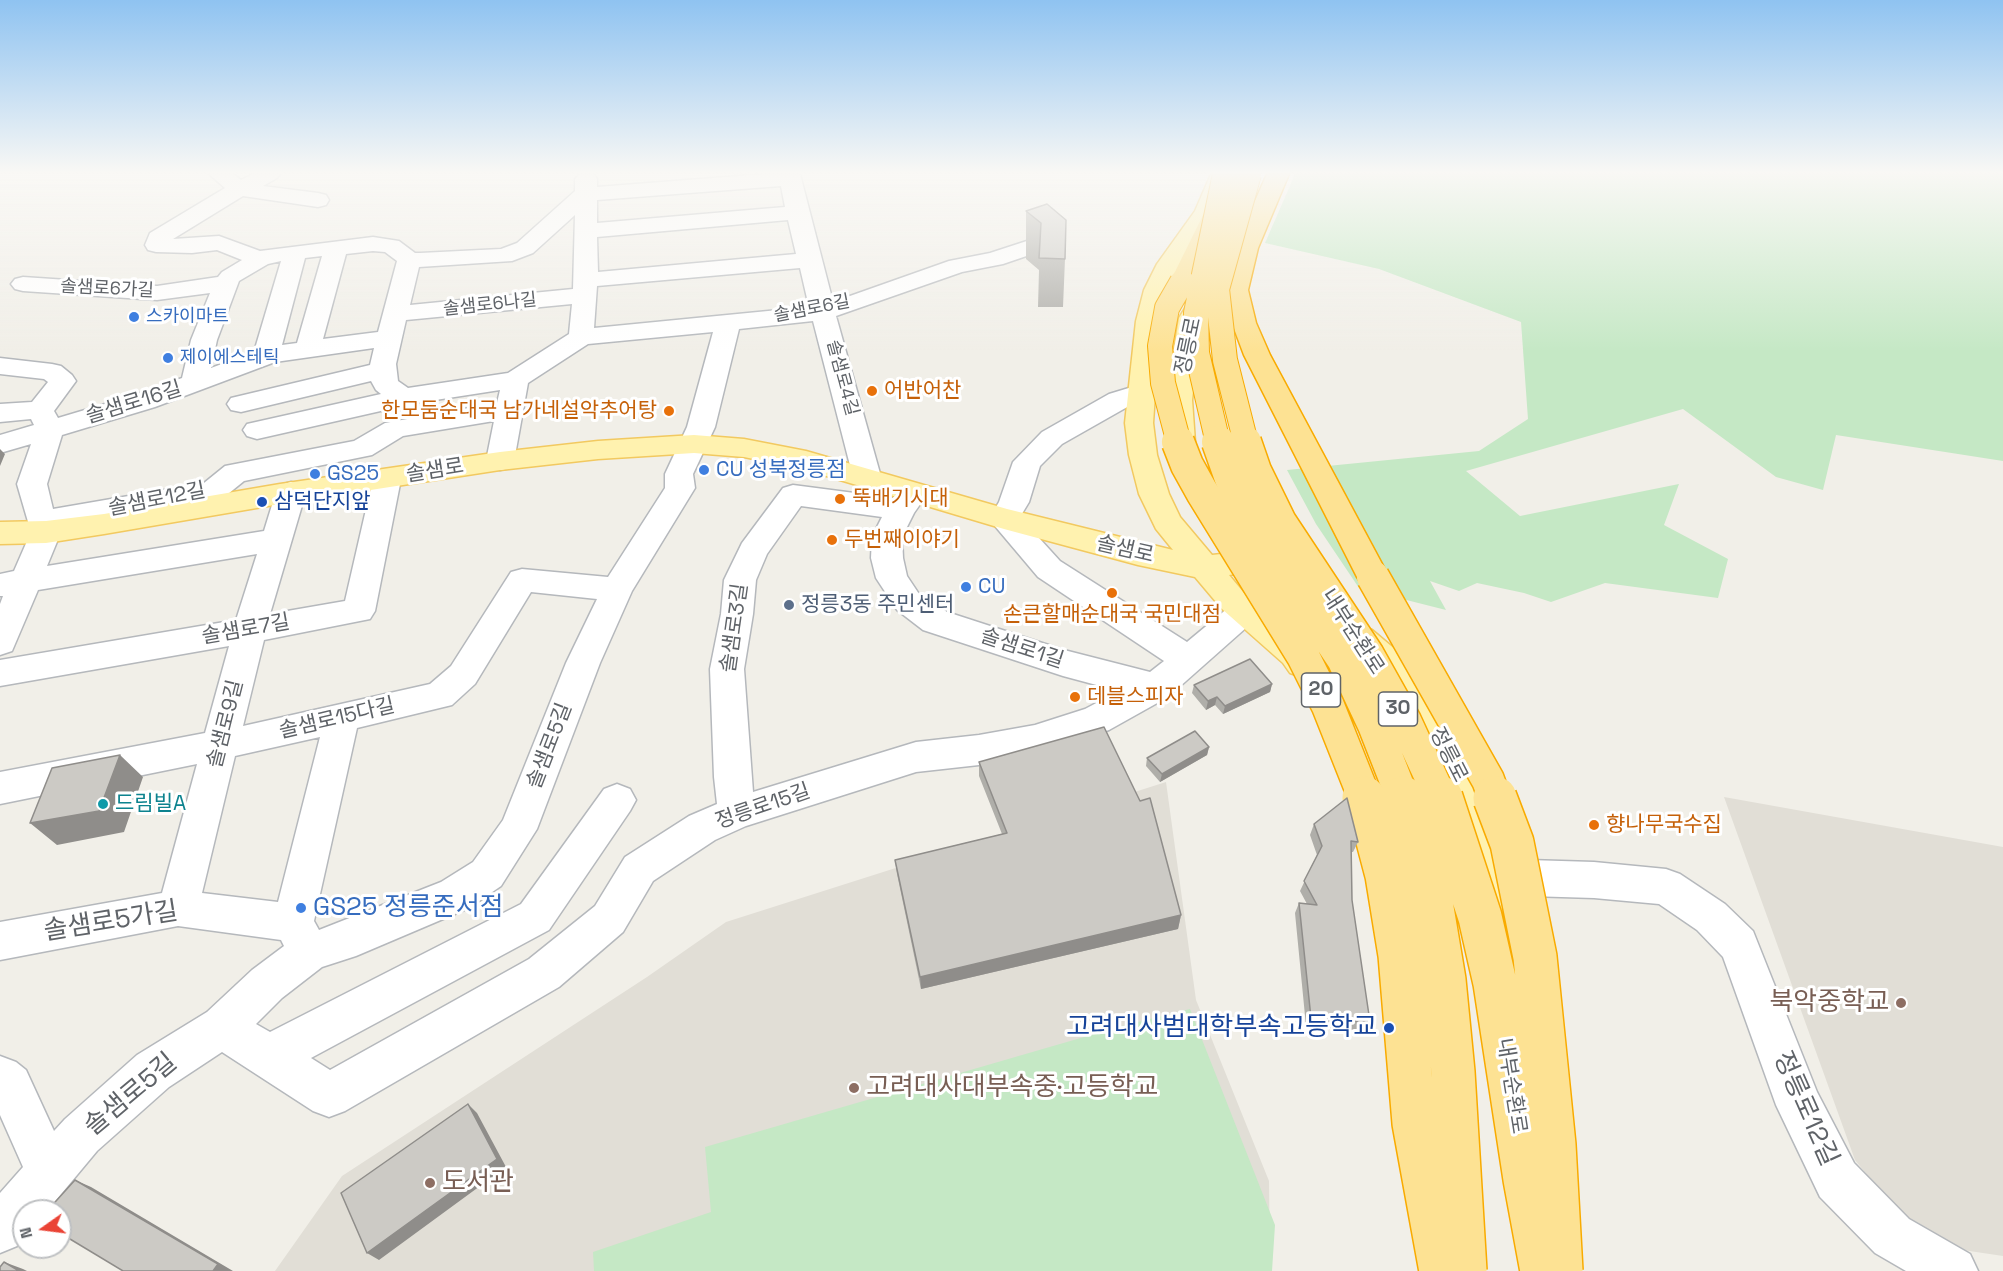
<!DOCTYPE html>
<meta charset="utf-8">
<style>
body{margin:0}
#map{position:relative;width:2003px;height:1271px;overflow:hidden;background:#f1efe8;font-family:"Space Grotesk",sans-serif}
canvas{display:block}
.north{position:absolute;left:12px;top:1199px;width:60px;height:60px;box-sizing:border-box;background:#fff;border:2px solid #bfc1c3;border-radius:50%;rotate:256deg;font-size:16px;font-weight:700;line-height:24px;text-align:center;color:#5f6368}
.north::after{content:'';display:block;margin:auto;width:21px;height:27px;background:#ea4335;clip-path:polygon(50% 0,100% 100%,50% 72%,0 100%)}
</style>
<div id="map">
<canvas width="2003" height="1271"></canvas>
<div class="north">N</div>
</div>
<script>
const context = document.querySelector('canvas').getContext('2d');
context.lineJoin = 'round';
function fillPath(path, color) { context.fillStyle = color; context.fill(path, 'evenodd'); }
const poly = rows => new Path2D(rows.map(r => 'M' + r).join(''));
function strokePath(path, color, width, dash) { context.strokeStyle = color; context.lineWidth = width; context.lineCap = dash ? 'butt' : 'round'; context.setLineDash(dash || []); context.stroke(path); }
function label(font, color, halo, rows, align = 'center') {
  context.font = font + ' "Space Grotesk","Noto Sans KR",sans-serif'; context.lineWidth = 6; context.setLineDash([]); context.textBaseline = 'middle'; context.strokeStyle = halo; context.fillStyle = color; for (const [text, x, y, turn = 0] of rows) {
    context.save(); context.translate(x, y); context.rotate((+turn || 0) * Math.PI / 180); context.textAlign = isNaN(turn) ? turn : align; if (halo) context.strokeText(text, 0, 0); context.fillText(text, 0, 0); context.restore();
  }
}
fillPath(poly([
 [1166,782,1196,1000,1269,1181,1270,1271,275,1271,342,1176,647,977,726,922],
 [1724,797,2003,847,2003,1256,1956,1249,1898,1213,1855,1160]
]), '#e1ded6');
fillPath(poly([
 [1295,174,2003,174,2003,461,1836,435,1823,490,1776,477,1683,409,1466,471,1520,516,1679,484,1664,525,1728,559,1718,598,1605,583,1551,602,1524,593,1477,583,1459,591,1430,581,1446,610,1359,588,1316,524,1287,470,1479,451,1528,419,1521,322,1379,269,1265,243],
 [1190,1009,1275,1225,1272,1271,594,1271,593,1252,711,1212,705,1147,1122,1026]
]), '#c5e8c5');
const minor = poly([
 [209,174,233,174,241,180,253,174,280,174,277,178,263,186,318,193,326,195,329,200,326,205,318,207,243,196,173,239,219,236,260,251,373,237,399,241,415,253,420,253,501,249,517,243,575,191,575,179,580,174,594,174,597,179,597,187,765,174,800,174,833,302,949,261,990,253,1036,238,1044,240,1047,245,1044,250,1003,264,962,272,836,316,881,477,877,484,867,487,857,484,853,477,813,321,739,329,715,427,693,474,695,488,632,591,600,663,537,829,501,886,469,908,356,956,322,967,282,998,256,1024,270,1032,521,904,604,789,617,784,630,789,636,800,630,811,549,930,311,1058,330,1070,529,959,595,906,625,857,689,816,717,804,714,777,710,669,721,614,724,580,742,543,783,488,793,485,893,498,903,486,913,483,923,486,928,493,914,513,902,537,903,558,907,576,919,594,947,612,1064,650,1150,672,1164,661,1038,577,989,519,999,502,1013,462,1042,432,1109,394,1142,384,1151,386,1155,392,1151,398,1129,406,1062,444,1040,466,1029,502,1020,517,1060,561,1187,642,1234,603,1245,599,1256,603,1261,611,1256,619,1168,697,1109,730,1035,755,979,765,916,772,746,826,715,840,653,881,623,932,559,987,345,1111,329,1117,313,1111,222,1052,169,1087,97,1151,47,1211,24,1211,24,1238,17,1246,0,1253,0,1193,23,1167,0,1115,0,1056,16,1062,26,1070,54,1131,65,1119,137,1055,207,1012,252,970,284,946,281,940,178,926,0,960,0,922,162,893,197,764,0,804,0,772,205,733,229,646,0,686,0,660,236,620,257,554,38,590,12,651,0,655,0,604,3,596,0,596,0,574,14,571,31,532,17,484,31,444,0,453,0,435,34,425,31,419,0,422,0,404,32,402,48,382,44,379,0,374,0,358,52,364,61,366,72,375,76,381,54,411,58,418,135,395,182,378,191,340,210,293,157,300,23,291,15,289,11,284,15,279,23,277,157,286,218,277,222,272,242,260,217,250,192,253,156,252,148,250,145,245,150,233,225,188,209,174],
 [781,186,785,207,597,223,597,200,781,186],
 [575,215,573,289,410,305,419,267,512,261,533,253,575,215],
 [788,220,796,254,598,272,597,237,788,220],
 [373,251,385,252,397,261,378,332,323,339,346,254,373,251],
 [322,256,297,343,282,345,305,258,322,256],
 [281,261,254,352,211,368,217,340,239,281,268,264,281,261],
 [800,268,809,307,594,328,597,286,800,268],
 [572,304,569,334,508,373,408,388,398,381,396,364,406,320,572,304],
 [713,332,687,427,665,474,665,488,608,577,522,569,511,572,451,666,430,684,243,726,264,640,370,619,375,611,401,479,397,472,387,469,377,472,373,479,345,601,270,614,306,492,301,485,291,482,281,485,276,492,264,531,47,566,61,532,60,528,213,501,223,498,244,481,372,455,403,436,494,421,486,461,490,468,500,470,510,468,514,461,528,383,588,344,713,332],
 [374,348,370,365,231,398,227,404,231,410,241,412,371,381,376,390,381,394,247,424,243,430,247,436,257,439,416,403,500,390,497,403,385,423,354,441,225,466,204,483,53,509,47,484,62,435,155,407,275,362,374,348],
 [801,506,882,517,872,537,871,558,876,578,897,610,923,630,1063,676,1119,691,1085,709,1035,725,979,735,916,742,753,792,744,669,753,614,756,580,767,554,801,506],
 [531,592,597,599,566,663,503,820,473,862,441,882,319,930,314,921,357,728,452,705,475,684,531,592],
 [320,737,278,902,202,893,235,756,320,737],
 [1496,859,1594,862,1666,869,1680,874,1725,904,1753,931,1817,1092,1854,1163,1909,1219,1970,1254,1978,1271,1906,1271,1875,1253,1820,1197,1776,1105,1723,957,1697,930,1659,904,1594,898,1496,895,1482,889,1476,877,1482,865,1496,859]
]);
const major = poly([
 [1211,174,1231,176,1217,211,1181,264,1168,290,1160,321,1153,423,1157,455,1169,494,1180,517,1212,555,1249,551,1260,554,1265,562,1260,570,1229,575,1244,593,1307,645,1314,655,1319,664,1314,673,1302,677,1290,673,1283,663,1222,609,1195,577,1138,565,1004,529,803,469,744,457,694,453,598,459,500,470,280,504,104,534,46,543,0,544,0,522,46,521,104,514,280,484,500,452,598,441,694,435,744,439,806,451,1007,509,1173,550,1156,529,1139,494,1129,455,1125,423,1136,321,1144,290,1157,264,1195,211,1211,174],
 [1196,303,1205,305,1208,310,1203,318,1198,348,1192,400,1195,442,1191,448,1181,451,1171,448,1167,442,1166,400,1179,318,1187,305,1196,303],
 [1360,626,1372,630,1409,661,1426,682,1455,731,1493,807,1526,918,1542,1006,1536,1021,1521,1027,1506,1021,1500,1006,1486,918,1455,807,1427,747,1402,702,1385,679,1348,648,1343,639,1348,630,1360,626]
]);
const highway = poly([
 [1267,174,1289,174,1258,248,1248,290,1256,323,1270,355,1389,577,1384,585,1373,588,1362,585,1357,577,1244,355,1232,323,1224,290,1234,248,1267,174],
 [1218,200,1226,202,1229,207,1194,282,1190,287,1182,289,1174,287,1170,282,1207,207,1210,202,1218,200]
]);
strokePath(minor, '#b5b8bc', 3);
strokePath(major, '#f2c960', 3);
strokePath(highway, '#f9ab00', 3);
fillPath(minor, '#fff');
fillPath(major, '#fff2af');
fillPath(highway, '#fde293');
const highwayBridgeFar2 = poly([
 [1179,443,1163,383,1160,346,1167,308,1182,282],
 [1218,443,1197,353,1196,313,1225,174],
 [1246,443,1225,360,1217,289,1249,174]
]);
const highwayBridgeFar1 = poly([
 [1178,442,1187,465,1202,492,1303,656,1328,706,1365,799],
 [1218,442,1230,476,1281,566,1343,659,1374,725,1403,799],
 [1245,442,1255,471,1280,522,1368,655,1405,721,1441,799],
 [1373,577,1488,780,1495,799]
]);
const highwayBridge = poly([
 [1364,798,1372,818,1387,875,1400,955,1414,1123,1441,1271],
 [1403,798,1424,860,1444,980,1453,1072,1465,1271],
 [1441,798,1480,917,1495,983,1525,1179,1542,1271],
 [1495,798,1512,843,1535,957,1554,1145,1561,1271]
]);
strokePath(highwayBridgeFar2, '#f9ab00', 26, []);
strokePath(highwayBridgeFar1, '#f9ab00', 35, []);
strokePath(highwayBridge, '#f9ab00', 46, []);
strokePath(highwayBridgeFar2, '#fde293', 24);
strokePath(highwayBridgeFar1, '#fde293', 32);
strokePath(highwayBridge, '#fde293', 43);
fillPath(poly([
 [1047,204,1065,259,1063,307,1038,307,1039,270,1026,259,1026,211],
 [1272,684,1270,692,1223,714,1215,705,1206,710,1192,693,1194,685],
 [1209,747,1207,755,1160,782,1146,766,1147,758],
 [979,762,1181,915,1178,929,921,989,897,874,895,860,1002,834,979,776],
 [1314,824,1358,842,1353,852,1351,852,1352,900,1370,1022,1364,1031,1306,1026,1295,913,1299,903,1307,904,1300,891,1317,855,1310,835]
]), '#afaea9');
fillPath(poly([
 [0,449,5,454,0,466],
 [1272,684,1270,692,1223,714,1225,706],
 [1217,697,1215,705,1206,710,1208,701],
 [1209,747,1207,755,1160,782,1162,774],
 [120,755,143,777,124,832,57,845,30,823],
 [1181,915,1178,929,921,989,920,977],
 [468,1104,477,1113,506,1167,379,1260,367,1253],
 [75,1180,91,1187,233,1271,213,1271],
 [4,1262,23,1269,27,1271,19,1271]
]), '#8f8d8a');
const building = poly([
 [1047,204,1066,220,1065,259,1039,258,1041,223,1026,211,1047,204],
 [1250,659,1272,684,1225,706,1217,697,1208,701,1194,685,1250,659],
 [1104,727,1140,801,1150,798,1181,915,920,977,895,860,1007,833,979,762,1104,727],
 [1195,731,1209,747,1162,774,1147,758,1195,731],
 [120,755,99,811,30,823,52,768,120,755],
 [1347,798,1358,842,1351,841,1352,900,1370,1022,1311,1018,1299,903,1317,905,1304,881,1322,846,1314,824,1347,798],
 [468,1104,497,1159,367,1253,341,1193,468,1104],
 [75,1180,218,1264,213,1271,123,1271,60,1233,60,1211,47,1211,75,1180],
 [4,1262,19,1271,0,1271,0,1267,4,1262]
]);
fillPath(building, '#cccac5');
strokePath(building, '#8f8d8a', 1.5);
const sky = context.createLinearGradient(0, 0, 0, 352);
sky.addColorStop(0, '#8fc3f1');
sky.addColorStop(0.49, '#f9f8f5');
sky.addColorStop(1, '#f9f8f500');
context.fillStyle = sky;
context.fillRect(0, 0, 2003, 352);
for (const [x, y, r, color] of [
 [134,317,6,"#3f7fe0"],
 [168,358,6,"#3f7fe0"],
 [872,391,6,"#e8710a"],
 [669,411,6,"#e8710a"],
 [704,470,6,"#3f7fe0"],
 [315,474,6,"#3f7fe0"],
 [840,499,6,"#e8710a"],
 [262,502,6,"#1a4fb4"],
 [832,540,6,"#e8710a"],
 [966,587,6,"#3f7fe0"],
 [1112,593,6,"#e8710a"],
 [789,605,6,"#5c6f8a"],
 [1075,697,6,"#e8710a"],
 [103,804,6,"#0f9aa8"],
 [1594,825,6,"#e8710a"],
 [301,908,6,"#3f7fe0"],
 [1901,1003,6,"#8d6e63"],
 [1389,1028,6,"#1a4fb4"],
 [854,1088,6,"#8d6e63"],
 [430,1183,6,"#8d6e63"]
]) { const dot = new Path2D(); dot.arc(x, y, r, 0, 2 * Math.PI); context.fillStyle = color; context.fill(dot); strokePath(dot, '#fff', 2); }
label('18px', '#5f6368', '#fff', [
 ["솔샘로6가길",107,289,3],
 ["솔샘로6나길",490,305,-6],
 ["솔샘로6길",812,309,-11],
 ["솔샘로4길",842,378,75]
]);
label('18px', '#366cbe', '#fff', [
 ["스카이마트",146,317],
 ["제이에스테틱",180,358]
], 'left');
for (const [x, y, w] of [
 [1321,690,39],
 [1398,709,39]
]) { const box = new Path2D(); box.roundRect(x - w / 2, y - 17, w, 34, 4.5); context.fillStyle = '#fff'; context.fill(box); strokePath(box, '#5f6368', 1.5); }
label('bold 20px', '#5f6368', null, [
 ["20",1321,690],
 ["30",1398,709]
]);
label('21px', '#5f6368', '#fff', [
 ["정릉로",1189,346,-78],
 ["솔샘로16길",134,403,-17],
 ["솔샘로",435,471,-9],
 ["솔샘로12길",157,500,-11],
 ["솔샘로",1125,550,13],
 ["솔샘로3길",735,628,-82],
 ["솔샘로7길",246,630,-10],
 ["내부순환로",1352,632,57],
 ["솔샘로1길",1022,649,18],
 ["솔샘로15다길",337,719,-13],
 ["솔샘로9길",226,724,-76],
 ["솔샘로5길",550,746,-69],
 ["정릉로",1448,755,63],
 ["정릉로15길",763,807,-19],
 ["내부순환로",1511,1086,81]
]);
label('21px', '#c56008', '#fff', [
 ["어반어찬",884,391],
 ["한모둠순대국 남가네설악추어탕",657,411,"right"],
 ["뚝배기시대",852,499],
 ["두번째이야기",844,540],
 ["손큰할매순대국 국민대점",1112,615,"center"],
 ["데블스피자",1087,697],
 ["향나무국수집",1606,825]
], 'left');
label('21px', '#366cbe', '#fff', [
 ["CU 성북정릉점",716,470],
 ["GS25",327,474],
 ["CU",978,587]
], 'left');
label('21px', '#164399', '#fff', [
 ["삼덕단지앞",274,502]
], 'left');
label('21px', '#4e5e75', '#fff', [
 ["정릉3동 주민센터",801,605]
], 'left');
label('21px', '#0d838f', '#fff', [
 ["드림빌A",115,804]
], 'left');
label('26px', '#366cbe', '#fff', [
 ["GS25 정릉준서점",313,908]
], 'left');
label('26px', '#5f6368', '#fff', [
 ["솔샘로5가길",111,922,-9],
 ["솔샘로5길",131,1095,-40],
 ["정릉로12길",1805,1109,66]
]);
label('26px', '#785e54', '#fff', [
 ["북악중학교",1889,1003,"right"],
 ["고려대사대부속중·고등학교",866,1088],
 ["도서관",442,1183]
], 'left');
label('26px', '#164399', '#fff', [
 ["고려대사범대학부속고등학교",1377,1028]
], 'right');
</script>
